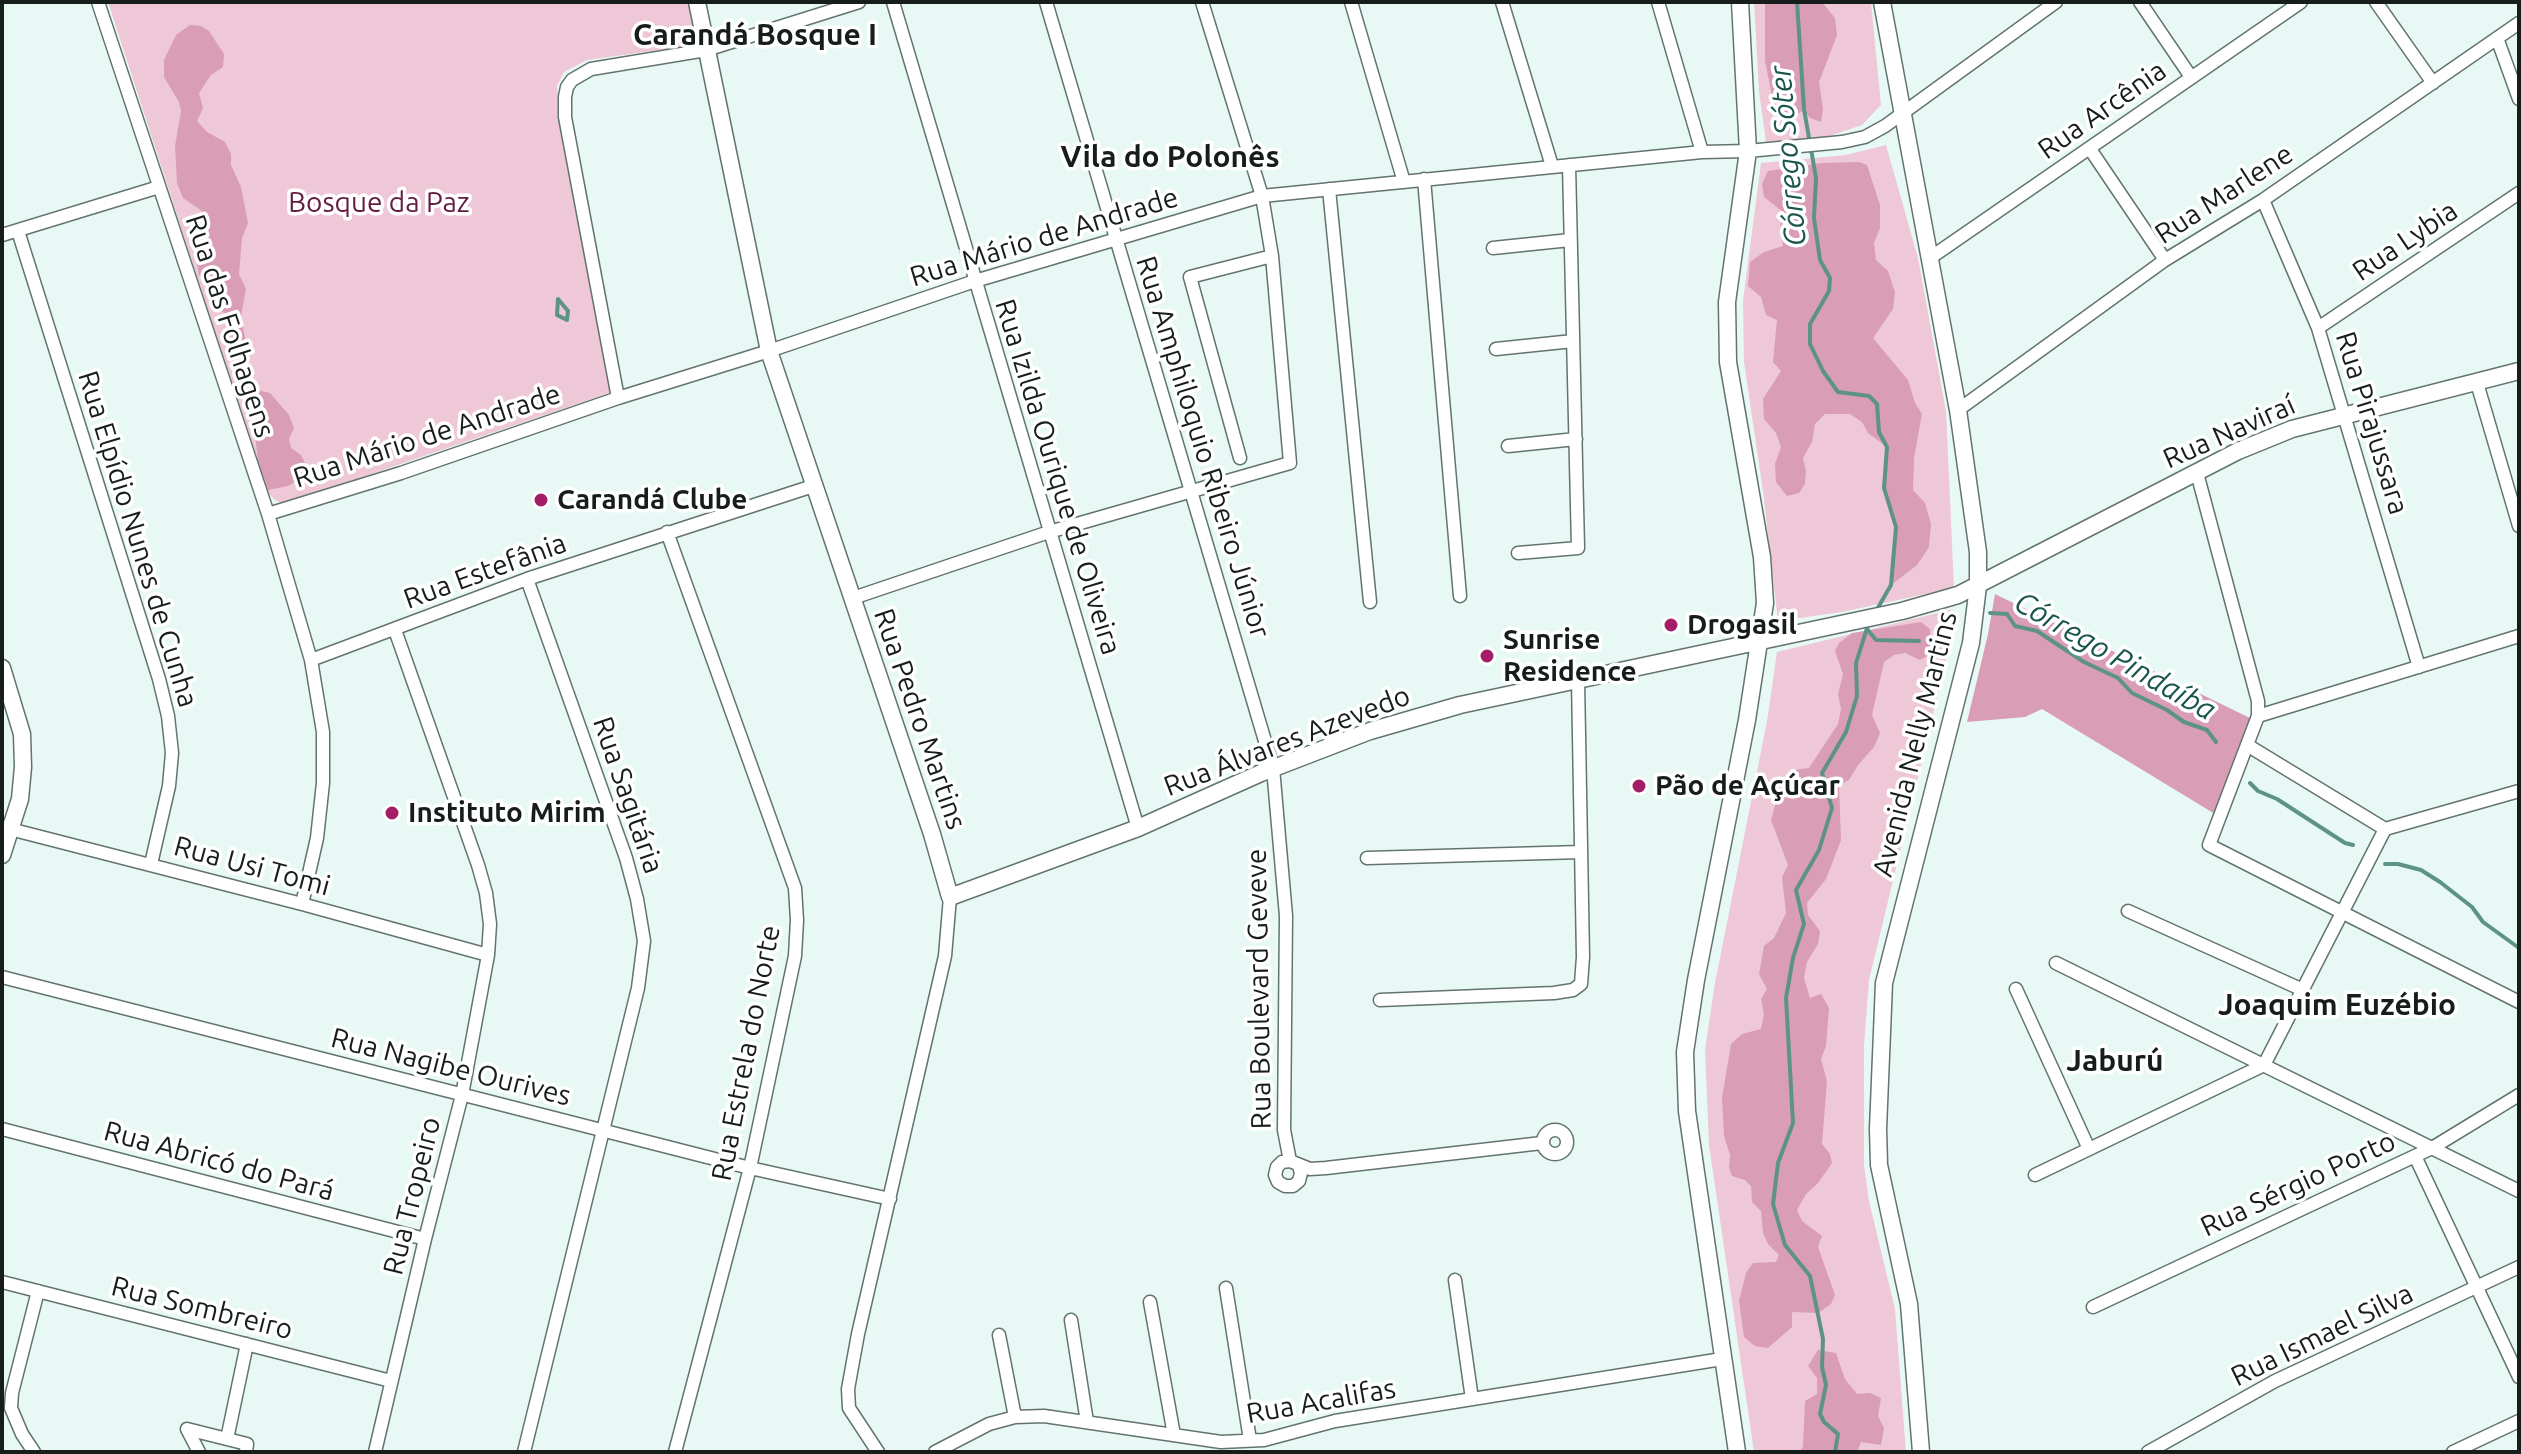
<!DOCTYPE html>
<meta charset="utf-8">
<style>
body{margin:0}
#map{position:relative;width:2521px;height:1454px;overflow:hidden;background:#e8f9f5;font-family:Ubuntu,sans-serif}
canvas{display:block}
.frame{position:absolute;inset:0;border:4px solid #171d1b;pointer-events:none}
</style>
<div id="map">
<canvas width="2521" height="1454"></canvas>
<div class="frame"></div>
</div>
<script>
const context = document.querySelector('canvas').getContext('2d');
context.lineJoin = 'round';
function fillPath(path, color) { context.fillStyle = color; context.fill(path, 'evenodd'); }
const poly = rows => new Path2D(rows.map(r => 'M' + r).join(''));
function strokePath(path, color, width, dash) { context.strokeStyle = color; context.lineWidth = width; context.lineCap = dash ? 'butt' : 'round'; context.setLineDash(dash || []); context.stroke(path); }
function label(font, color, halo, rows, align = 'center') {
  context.font = font + ' Ubuntu,sans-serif'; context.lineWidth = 7; context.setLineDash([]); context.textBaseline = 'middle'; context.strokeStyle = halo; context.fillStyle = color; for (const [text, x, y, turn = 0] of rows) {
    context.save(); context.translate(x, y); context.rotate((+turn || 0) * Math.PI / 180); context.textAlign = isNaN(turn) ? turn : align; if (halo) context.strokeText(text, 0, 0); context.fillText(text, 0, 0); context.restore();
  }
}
fillPath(poly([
 [108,2,694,2,703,44,587,60,564,72,557,86,561,117,615,391,283,504,275,500,267,492,256,459],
 [1754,2,1871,2,1881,105,1862,125,1824,138,1766,142,1759,92],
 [1886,145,1918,258,1946,411,1954,588,1842,612,1778,621,1763,491,1744,362,1743,301,1761,163,1846,155],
 [1950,610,1955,611,1950,644,1869,980,1864,1045,1864,1165,1869,1201,1895,1309,1906,1452,1754,1452,1709,1145,1705,1050,1715,983,1767,721,1777,652]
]), '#efc8d7');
fillPath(poly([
 [1765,2,1822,2,1835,18,1837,35,1819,82,1823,109,1821,122,1810,118,1804,110,1791,118,1789,126,1774,106,1765,61],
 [190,25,201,26,209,31,224,54,223,67,211,75,199,93,203,108,197,121,207,132,225,142,231,154,231,165,241,187,248,223,242,238,239,274,246,289,241,316,248,356,240,365,240,384,238,386,228,351,232,342,230,317,216,307,210,296,212,285,199,275,197,263,206,234,202,211,183,198,177,183,175,146,181,111,179,102,164,77,164,60,176,35],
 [1859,162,1867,165,1880,205,1880,228,1874,243,1876,260,1888,271,1895,292,1893,309,1873,338,1908,380,1915,403,1922,414,1914,458,1913,490,1925,503,1931,524,1929,547,1917,565,1891,585,1896,527,1884,488,1887,447,1868,433,1862,422,1850,414,1825,414,1815,424,1812,442,1803,458,1806,471,1805,484,1799,493,1787,496,1776,482,1775,464,1781,447,1776,433,1764,419,1763,399,1781,371,1773,362,1777,320,1766,315,1761,297,1748,286,1750,262,1764,252,1783,246,1780,227,1783,212,1764,197,1762,184,1768,171,1822,163],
 [257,390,270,393,289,415,294,428,289,439,291,448,301,455,307,467,303,478,288,486,268,490,258,461,254,425,248,420,244,406,250,392],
 [1995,594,2250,718,2215,814,2042,709,2025,717,1967,722,1988,634],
 [1921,622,1930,629,1931,654,1920,660,1905,653,1894,655,1884,662,1872,715,1880,733,1874,747,1858,765,1849,780,1839,785,1841,840,1826,879,1807,903,1808,915,1820,931,1818,944,1807,962,1804,978,1810,998,1821,994,1829,1008,1826,1046,1821,1059,1827,1081,1822,1144,1830,1154,1832,1163,1818,1183,1806,1194,1797,1210,1802,1221,1822,1236,1818,1247,1835,1295,1831,1304,1818,1313,1792,1312,1792,1327,1768,1348,1755,1346,1744,1337,1739,1301,1746,1273,1753,1263,1776,1262,1779,1255,1768,1244,1763,1233,1761,1211,1752,1202,1751,1186,1745,1180,1732,1176,1729,1167,1730,1155,1724,1136,1722,1098,1731,1044,1742,1034,1761,1029,1764,1014,1761,999,1767,989,1759,974,1764,946,1774,938,1786,913,1782,877,1788,865,1771,820,1776,802,1791,783,1795,770,1809,768,1838,724,1841,709,1838,694,1843,674,1835,651,1839,643,1852,633],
 [1818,1350,1836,1353,1845,1379,1857,1394,1870,1393,1881,1398,1878,1416,1884,1428,1881,1445,1861,1442,1857,1452,1799,1452,1803,1447,1805,1401,1817,1394,1817,1378,1808,1366]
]), '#d99db5');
strokePath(poly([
 [1797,2,1804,109,1816,178,1814,218,1820,260,1830,278,1829,291,1810,324,1810,344,1823,371,1838,392,1869,396,1877,404,1879,432,1887,447,1884,488,1896,527,1891,585,1876,611],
 [558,299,568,311,567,320,557,315,558,299],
 [1990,613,2007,614,2015,626,2037,631,2084,662,2118,678,2132,693,2167,710,2184,722,2207,730,2216,742],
 [1867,629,1876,640,1919,641],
 [2250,783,2258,791,2277,799,2345,843,2353,845],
 [2385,864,2398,864,2421,870,2440,882,2472,907,2483,922,2519,948],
 [1835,1452,1838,1434,1824,1422,1820,1414,1826,1385,1822,1367,1823,1339,1810,1276,1785,1245,1773,1204,1778,1163,1793,1123,1786,998,1793,958,1804,924,1796,890,1819,850,1832,808,1822,773,1846,732,1857,696,1856,663,1869,622]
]), '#5d9387', 4);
const street = poly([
 [98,2,268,514,311,660,323,732,323,783,317,838,302,904],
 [893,2,1138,828],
 [1046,2,1273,768,1286,916,1284,1130,1290,1161],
 [1351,2,1404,182],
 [1502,2,1552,166],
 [1658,2,1702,152],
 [2140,2,2191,77],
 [2376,2,2433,83],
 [2497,38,2519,99],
 [2090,149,2165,260],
 [1424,179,1460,596],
 [1329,189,1370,602],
 [2263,200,2318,328,2419,667],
 [18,231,159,679,168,716,172,753,169,786,151,864],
 [2,235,159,187],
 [1493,248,1570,240],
 [1930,258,2301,2],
 [2318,328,2519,193],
 [1496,349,1573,341],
 [2477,383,2519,526],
 [618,398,565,117,565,97,567,87,572,80,591,69,706,50,859,2],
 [1958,410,2165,260,2263,200,2519,23],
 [1508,446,1576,439],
 [1240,458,1190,277,1272,256],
 [2197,473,2258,701,2258,716,2209,845,2519,1002],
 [268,514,401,473,618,398,769,351,975,281,1262,196,1702,152,1748,151,1842,142,1865,137,1885,126,2056,2],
 [667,532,795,888,797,920,795,956,750,1168,675,1452],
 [1518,553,1578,548,1569,165],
 [853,598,1049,532,1290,463,1272,256,1262,196,1202,2],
 [311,660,527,579,813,486],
 [2258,716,2519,636],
 [2247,745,2385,829],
 [2,827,302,904,488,955],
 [2385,829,2519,791],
 [1367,858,1581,852],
 [2128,911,2303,990],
 [2056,963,2519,1191],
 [2,977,750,1168,890,1199],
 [2016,989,2089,1149],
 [1380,1000,1554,993,1573,990,1581,984,1583,957,1578,680],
 [2,1129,425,1239],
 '1543 1142a12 12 0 1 1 24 0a12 12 0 1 1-24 0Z',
 [2415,1156,2519,1377],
 [1299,1166,1301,1173,1299,1181,1293,1186,1285,1186,1278,1182,1275,1175,1277,1167,1282,1162,1290,1161,1310,1169,1326,1168,1542,1143],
 [2035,1175,2264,1065,2385,829],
 [1455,1280,1472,1399],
 [2,1282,391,1381],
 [1226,1288,1250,1440],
 [1150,1302,1174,1435],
 [2093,1307,2432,1148,2519,1095],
 [1071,1320,1087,1422],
 [999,1335,1015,1417],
 [227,1439,247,1344],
 [34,1452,22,1434,11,1408,12,1393,38,1291],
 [199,1452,187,1429,247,1444,246,1452],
 [375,1452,425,1239,462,1095,488,955,490,924,486,893,478,865,395,630],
 [524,1452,638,988,644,941,637,899,626,858,527,579],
 [878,1452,849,1408,848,1389,858,1334,945,956,950,897],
 [935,1452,989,1424,1015,1417,1044,1416,1221,1442,1264,1440,1335,1421,1722,1359],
 [2148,1452,2275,1381,2519,1267],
 [2453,1452,2519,1421]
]);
const secondary = poly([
 [697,2,769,351,932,834,950,897,1138,828,1261,773,1370,731,1460,705,1902,611,1958,595,2238,451,2292,429,2519,371],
 [1882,2,1958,410,1978,552,1978,586,1971,643,1884,983,1878,1129,1879,1165,1909,1304,1921,1452],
 [2,668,22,734,23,767,20,799,2,855],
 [1737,1452,1687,1111,1685,1052,1696,980,1747,720,1765,603,1762,557,1728,362,1727,302,1748,151,1740,2]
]);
strokePath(street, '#63736f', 15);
strokePath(secondary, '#63736f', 19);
strokePath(street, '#fff', 12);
strokePath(secondary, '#fff', 16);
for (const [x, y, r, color] of [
 [541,500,8,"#a41d67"],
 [1671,625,8,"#a41d67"],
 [1487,656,8,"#a41d67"],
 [1639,786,8,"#a41d67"],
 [392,813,8,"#a41d67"]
]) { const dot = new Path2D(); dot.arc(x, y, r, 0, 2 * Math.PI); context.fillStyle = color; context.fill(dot); strokePath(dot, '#fff', 3); }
label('28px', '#171d1b', '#fff', [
 ["Rua Arcênia",2102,110,-35],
 ["Rua Marlene",2224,194,-33],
 ["Rua Mário de Andrade",1044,237,-17],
 ["Rua Lybia",2405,241,-34],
 ["Rua das Folhagens",230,326,72],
 ["Rua Pirajussara",2372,423,73],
 ["Rua Naviraí",2229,432,-24],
 ["Rua Mário de Andrade",427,436,-18],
 ["Rua Amphiloquio Ribeiro Júnior",1203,447,73],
 ["Rua Izilda Ourique de Oliveira",1058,477,73],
 ["Rua Elpídio Nunes de Cunha",138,539,73],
 ["Rua Estefânia",485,571,-20],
 ["Rua Pedro Martins",920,719,71],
 ["Rua Álvares Azevedo",1287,741,-21],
 ["Avenida Nelly Martins",1915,744,-76],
 ["Rua Sagitária",628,795,71],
 ["Rua Usi Tomi",252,866,15],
 ["Rua Boulevard Geveve",1259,989,-91],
 ["Rua Estrela do Norte",746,1053,-79],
 ["Rua Nagibe Ourives",451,1067,14],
 ["Rua Abricó do Pará",219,1161,15],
 ["Rua Sérgio Porto",2298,1184,-25],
 ["Rua Tropeiro",412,1196,-76],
 ["Rua Sombreiro",202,1308,14],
 ["Rua Ismael Silva",2322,1335,-26],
 ["Rua Acalifas",1321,1401,-10]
]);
label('28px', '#621c3f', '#fff', [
 ["Bosque da Paz",379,203]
]);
label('bold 28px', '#171d1b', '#fff', [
 ["Carandá Clube",557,500],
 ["Drogasil",1687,625],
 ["Sunrise",1503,640],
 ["Residence",1503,672],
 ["Pão de Açúcar",1655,786],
 ["Instituto Mirim",408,813]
], 'left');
label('bold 30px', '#171d1b', '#fff', [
 ["Carandá Bosque I",755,35],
 ["Vila do Polonês",1170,157],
 ["Joaquim Euzébio",2337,1005],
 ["Jaburú",2115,1061]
]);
label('italic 30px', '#19564c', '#fff', [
 ["Córrego Sóter",1788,156,-95],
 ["Córrego Pindaíba",2115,656,30]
]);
</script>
